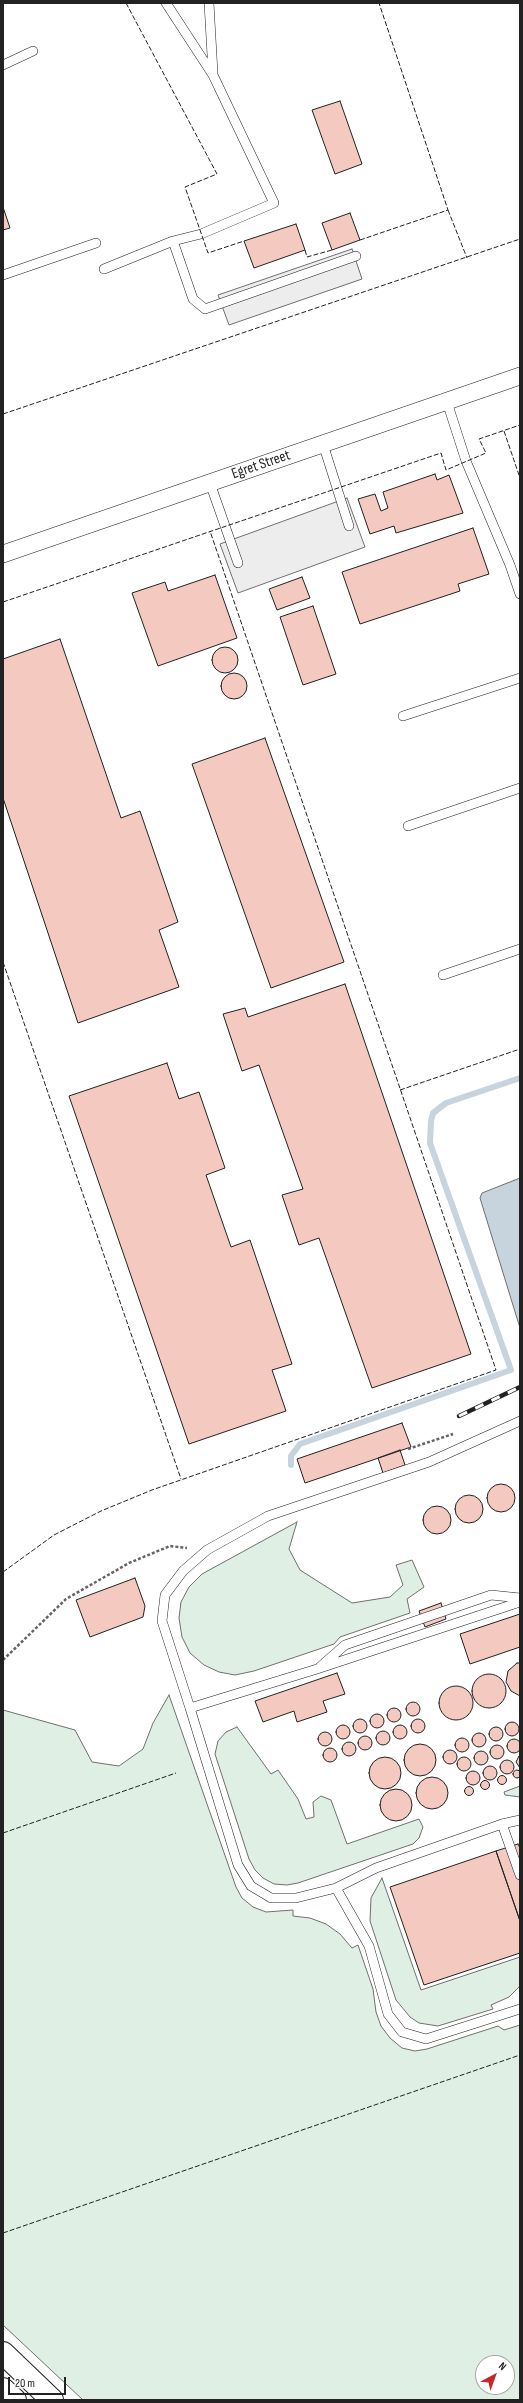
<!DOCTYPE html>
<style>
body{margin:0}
#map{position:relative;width:523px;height:2403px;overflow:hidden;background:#fff;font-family:"Sofia Sans Condensed",sans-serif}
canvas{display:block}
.frame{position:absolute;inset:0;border:4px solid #222;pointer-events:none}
.north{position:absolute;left:475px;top:2355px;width:40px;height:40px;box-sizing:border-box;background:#fff;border:1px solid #a7a7a7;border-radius:50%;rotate:41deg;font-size:11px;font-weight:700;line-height:16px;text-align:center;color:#222}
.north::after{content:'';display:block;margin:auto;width:14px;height:18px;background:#c62828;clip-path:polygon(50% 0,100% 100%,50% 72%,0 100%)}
.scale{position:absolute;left:8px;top:2377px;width:58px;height:18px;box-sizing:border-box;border:2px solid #222;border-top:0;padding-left:5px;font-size:12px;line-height:14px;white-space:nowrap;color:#222;-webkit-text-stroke:3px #fff;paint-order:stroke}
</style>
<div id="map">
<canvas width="523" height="2403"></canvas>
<div class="frame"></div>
<div class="north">N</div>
<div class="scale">20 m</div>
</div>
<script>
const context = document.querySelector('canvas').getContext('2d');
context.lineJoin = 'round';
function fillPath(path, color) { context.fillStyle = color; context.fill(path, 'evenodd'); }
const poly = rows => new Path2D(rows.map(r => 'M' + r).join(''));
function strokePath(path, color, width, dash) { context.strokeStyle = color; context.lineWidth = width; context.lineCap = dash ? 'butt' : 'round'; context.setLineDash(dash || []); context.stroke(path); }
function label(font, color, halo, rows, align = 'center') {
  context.font = font + ' "Sofia Sans Condensed",sans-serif'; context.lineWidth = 3; context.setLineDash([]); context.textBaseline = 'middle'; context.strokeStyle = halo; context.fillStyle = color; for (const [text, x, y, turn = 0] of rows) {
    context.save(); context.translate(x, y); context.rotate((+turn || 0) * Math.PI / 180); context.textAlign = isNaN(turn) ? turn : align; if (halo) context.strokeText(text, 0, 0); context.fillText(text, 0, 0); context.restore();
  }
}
const green = poly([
 [297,1522,289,1549,300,1570,352,1603,390,1597,403,1585,396,1565,412,1560,424,1587,407,1599,410,1613,340,1637,334,1644,254,1671,235,1675,219,1672,204,1665,190,1653,182,1637,179,1618,181,1602,189,1587,202,1574,297,1522],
 [169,1695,236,1887,242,1898,253,1907,266,1912,293,1910,293,1916,310,1918,326,1924,340,1934,352,1948,358,1945,373,1989,376,2012,381,2026,390,2038,402,2048,415,2051,427,2049,498,2026,504,2030,520,2025,520,2400,83,2400,3,2325,3,1710,75,1730,92,1762,119,1766,143,1749,153,1723,169,1695],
 [483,2363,507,2363,507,2387,483,2387,483,2363],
 [237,1727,271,1774,278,1770,298,1799,306,1819,314,1817,313,1802,321,1796,331,1800,347,1844,419,1819,423,1827,419,1838,413,1844,298,1883,287,1885,274,1884,263,1878,255,1870,249,1859,215,1754,218,1741,226,1732,237,1727],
 [520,1786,520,1797,505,1795,504,1792,520,1786],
 [382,1878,421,1990,520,1957,520,1986,509,1997,491,2005,493,2009,438,2026,419,2023,410,2017,396,2000,370,1921,371,1898,382,1878]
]);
fillPath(green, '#e0efe3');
strokePath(green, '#6f6f6f', 1);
const parking = poly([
 [352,249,362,279,229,325,218,295,352,249],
 [347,498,365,547,238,593,220,544,347,498]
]);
fillPath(parking, '#ededed');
strokePath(parking, '#6f6f6f', 1);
const water = poly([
 [520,1178,520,1328,480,1198,482,1193,520,1178]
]);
fillPath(water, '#c7d3dd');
strokePath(water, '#6f6f6f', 1);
strokePath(poly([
 [291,1465,291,1456,300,1444,511,1370,430,1143,431,1121,433,1113,446,1103,520,1078]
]), '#c7d3dd', 6);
const building = poly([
 [340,101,362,164,335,174,312,110,340,101],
 [3,207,10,228,3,230,3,207],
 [350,213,360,240,332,250,322,223,350,213],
 [296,224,305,250,254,268,244,241,296,224],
 [435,474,437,480,449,475,463,513,396,533,394,526,370,534,358,499,375,494,381,511,388,508,383,492,435,474],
 [473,528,489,574,458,584,460,591,360,624,342,572,473,528],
 [215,575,237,638,158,666,132,593,165,582,168,591,215,575],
 [302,577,310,598,277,610,269,589,302,577],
 [313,606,336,674,303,685,280,617,313,606],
 [60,639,121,818,140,811,178,922,159,930,179,987,78,1023,3,798,3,659,60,639],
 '212 660a13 13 0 1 1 26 0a13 13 0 1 1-26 0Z',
 '221 686a13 13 0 1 1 26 0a13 13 0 1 1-26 0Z',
 [265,738,344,962,271,988,192,764,265,738],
 [345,984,471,1354,372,1388,319,1238,299,1245,282,1195,303,1189,259,1065,242,1071,223,1014,245,1008,248,1017,345,984],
 [167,1063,179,1099,199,1092,225,1168,206,1175,231,1247,250,1240,292,1364,272,1370,286,1411,189,1444,69,1096,167,1063],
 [402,1423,411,1447,305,1483,297,1459,402,1423],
 [400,1450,405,1465,383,1473,378,1458,400,1450],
 '487 1498a14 14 0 1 1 28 0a14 14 0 1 1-28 0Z',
 '455 1509a14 14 0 1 1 28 0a14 14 0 1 1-28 0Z',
 '423 1520a14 14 0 1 1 28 0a14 14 0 1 1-28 0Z',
 [135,1578,145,1606,143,1617,90,1637,76,1600,135,1578],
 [441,1603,446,1619,425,1627,419,1611,441,1603],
 [520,1614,520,1647,470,1664,460,1634,520,1614],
 [517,1663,520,1663,520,1696,511,1691,506,1682,508,1671,517,1663],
 [337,1673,345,1694,323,1701,327,1712,297,1722,294,1711,263,1722,255,1701,337,1673],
 '472 1691a17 17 0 1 1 34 0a17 17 0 1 1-34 0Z',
 '439 1703a17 17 0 1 1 34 0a17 17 0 1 1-34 0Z',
 '406 1709a7 7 0 1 1 14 0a7 7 0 1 1-14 0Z',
 '387 1715a7 7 0 1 1 14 0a7 7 0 1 1-14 0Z',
 '370 1721a7 7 0 1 1 14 0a7 7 0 1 1-14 0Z',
 '353 1726a7 7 0 1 1 14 0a7 7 0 1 1-14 0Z',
 '411 1726a7 7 0 1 1 14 0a7 7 0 1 1-14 0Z',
 '505 1729a7 7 0 1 1 14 0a7 7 0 1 1-14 0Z',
 '393 1732a7 7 0 1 1 14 0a7 7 0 1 1-14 0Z',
 '336 1732a7 7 0 1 1 14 0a7 7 0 1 1-14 0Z',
 '489 1734a7 7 0 1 1 14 0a7 7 0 1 1-14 0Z',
 '376 1738a7 7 0 1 1 14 0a7 7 0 1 1-14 0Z',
 '318 1739a7 7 0 1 1 14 0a7 7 0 1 1-14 0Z',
 '472 1740a7 7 0 1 1 14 0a7 7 0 1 1-14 0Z',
 '358 1743a7 7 0 1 1 14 0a7 7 0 1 1-14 0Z',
 '455 1745a7 7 0 1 1 14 0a7 7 0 1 1-14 0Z',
 '507 1746a7 7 0 1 1 14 0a7 7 0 1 1-14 0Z',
 '342 1749a7 7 0 1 1 14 0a7 7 0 1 1-14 0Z',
 '404 1760a16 16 0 1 1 32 0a16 16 0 1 1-32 0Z',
 '490 1752a7 7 0 1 1 14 0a7 7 0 1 1-14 0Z',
 '323 1755a7 7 0 1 1 14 0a7 7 0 1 1-14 0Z',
 '443 1757a7 7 0 1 1 14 0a7 7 0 1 1-14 0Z',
 '474 1758a7 7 0 1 1 14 0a7 7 0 1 1-14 0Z',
 [519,1756,520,1755,520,1768,516,1762,519,1756],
 '457 1764a7 7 0 1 1 14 0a7 7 0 1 1-14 0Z',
 '369 1773a16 16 0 1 1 32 0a16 16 0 1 1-32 0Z',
 '500 1767a7 7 0 1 1 14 0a7 7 0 1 1-14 0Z',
 '483 1773a7 7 0 1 1 14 0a7 7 0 1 1-14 0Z',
 '513 1774a4 4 0 1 1 8 0a4 4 0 1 1-8 0Z',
 '466 1778a7 7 0 1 1 14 0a7 7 0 1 1-14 0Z',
 '497.5 1780a4.5 4.5 0 1 1 9 0a4.5 4.5 0 1 1-9 0Z',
 '416 1793a16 16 0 1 1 32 0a16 16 0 1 1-32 0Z',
 '480.5 1785a4.5 4.5 0 1 1 9 0a4.5 4.5 0 1 1-9 0Z',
 '464.5 1791a4.5 4.5 0 1 1 9 0a4.5 4.5 0 1 1-9 0Z',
 '380 1805a16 16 0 1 1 32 0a16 16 0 1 1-32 0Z',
 [518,1844,520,1848,520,1921,496,1851,518,1844],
 [496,1851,520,1921,520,1953,424,1985,390,1887,496,1851]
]);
fillPath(building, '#f3c9c0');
strokePath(building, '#222', 1);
const lane = poly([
 [209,3,213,73],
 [3,65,33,51],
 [173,241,193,299,205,309,356,256],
 [104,269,173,241,201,234,274,203,213,75,166,3],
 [3,275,96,243],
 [447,402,466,461,510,565,520,594],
 [323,444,349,526],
 [210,483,238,563],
 [403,716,520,678],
 [408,826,520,788],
 [443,975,520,949],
 [520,1421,429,1462,268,1516,207,1550,183,1571,165,1595,162,1621,190,1708,317,1669,520,1602],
 [320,1667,345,1645,491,1595,520,1598],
 [190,1708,238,1865,251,1886,271,1898,296,1898,336,1888,376,1868,502,1824],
 [520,1820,502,1824,520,1875],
 [336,1888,369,1946,388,2014,402,2032,426,2039,520,2009]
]);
const street = poly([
 [3,554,520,376]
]);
const primary = poly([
 [3,2353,52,2400],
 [3,2389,15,2400]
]);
strokePath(lane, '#222', 10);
strokePath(street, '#222', 18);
strokePath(primary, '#222', 24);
strokePath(poly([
 [408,1449,453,1434],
 [3,1660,66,1599,129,1563,170,1546,187,1548]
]), '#646464', 2.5, [3, 2]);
strokePath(lane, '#fff', 9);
strokePath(street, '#fff', 17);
strokePath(primary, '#fff', 22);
const rail = poly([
 [459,1416,520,1387]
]);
strokePath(rail, '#222', 4.5);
strokePath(rail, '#fff', 3, [9]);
strokePath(poly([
 [126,3,217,174,185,187,208,253,244,241],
 [448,210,467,258],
 [360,240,448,210,379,3],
 [305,250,307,257,332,250],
 [3,414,520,239],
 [504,431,520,478],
 [3,602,441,453,446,470,486,453,479,439,520,425],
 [3,962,181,1479],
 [400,1090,520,1049],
 [3,1572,54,1535,101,1511,152,1490,496,1370,210,531],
 [3,1833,176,1773],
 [3,2233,520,2055]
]), '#222', 1, [5, 2]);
label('15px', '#222', '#fff', [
 ["Egret Street",261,465,-19]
]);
</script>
